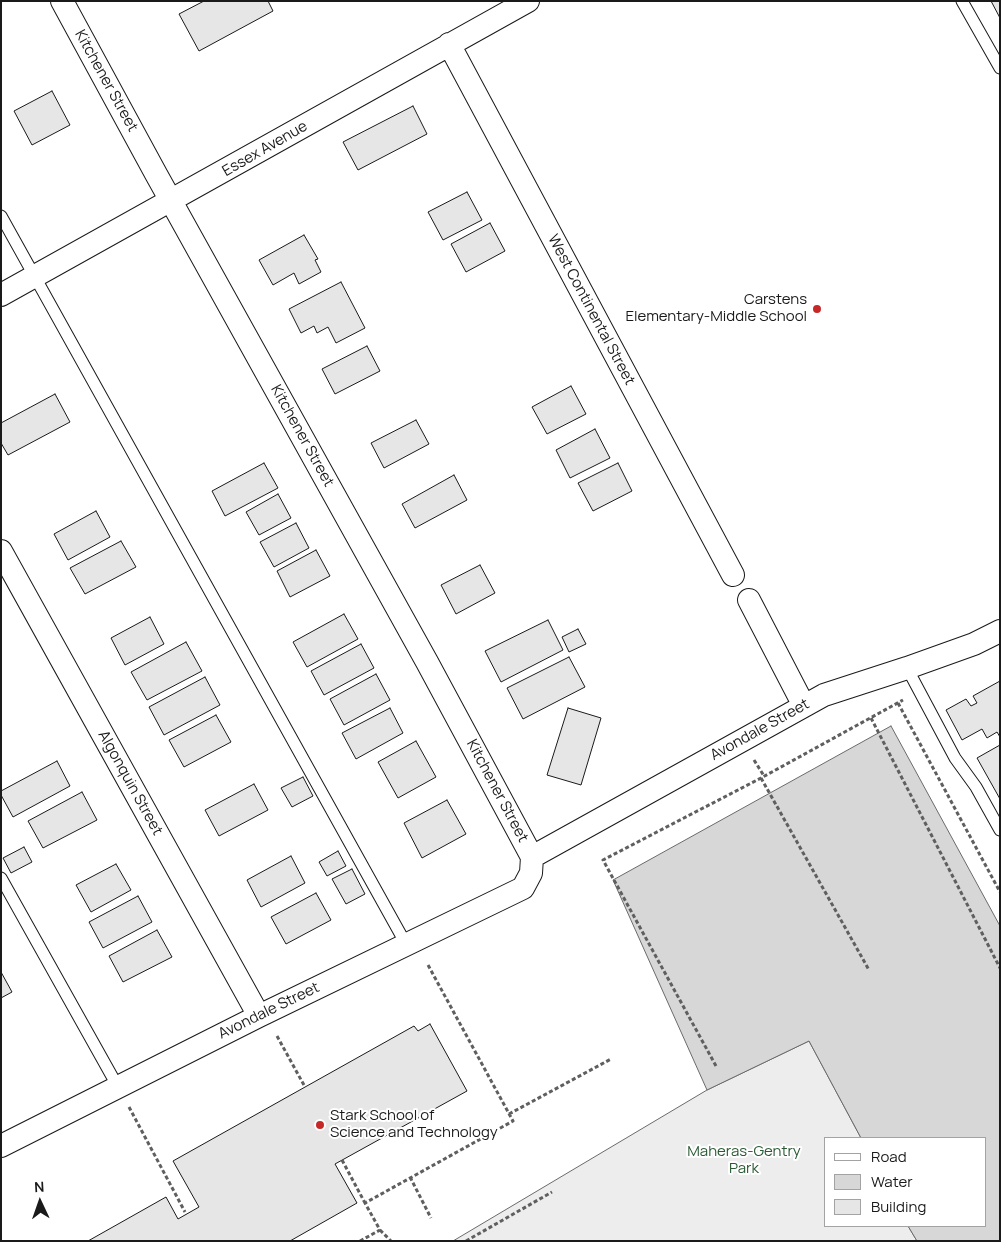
<!DOCTYPE html>
<style>
body{margin:0}
#map{position:relative;width:1001px;height:1242px;overflow:hidden;background:#fff;font-family:Manrope,sans-serif}
canvas{display:block}
.frame{position:absolute;inset:0;border:2px solid #1a1a1a;pointer-events:none}
.legend{position:absolute;left:824px;top:1137px;width:162px;height:90px;box-sizing:border-box;background:#fff;border:1px solid #a3a3a3;margin:0;padding:6px 9px;list-style:none;font-size:15px;color:#1a1a1a}
.legend li{display:flex;align-items:center;gap:10px;height:25px}
.legend b{width:25px;border:1px solid #a3a3a3}
.north{position:absolute;left:15px;top:1177px;width:50px;height:50px;-webkit-text-stroke:4px #fff;paint-order:stroke;rotate:357deg;font-size:14px;font-weight:700;line-height:20px;text-align:center;color:#1a1a1a}
.north::after{content:'';display:block;margin:auto;width:18px;height:22px;background:#1a1a1a;clip-path:polygon(50% 0,100% 100%,50% 72%,0 100%)}
</style>
<div id="map">
<canvas width="1001" height="1242"></canvas>
<div class="frame"></div>
<ul class="legend">
<li><b style="height:6px;background:#fff"></b>Road</li>
<li><b style="height:14px;background:#d7d7d7"></b>Water</li>
<li><b style="height:14px;background:#e6e6e6"></b>Building</li>
</ul>
<div class="north">N</div>
</div>
<script>
const context = document.querySelector('canvas').getContext('2d');
context.lineJoin = 'round';
function fillPath(path, color) { context.fillStyle = color; context.fill(path, 'evenodd'); }
const poly = rows => new Path2D(rows.map(r => 'M' + r).join(''));
function strokePath(path, color, width, dash) { context.strokeStyle = color; context.lineWidth = width; context.lineCap = dash ? 'butt' : 'round'; context.setLineDash(dash || []); context.stroke(path); }
function label(font, color, halo, rows, align = 'center') {
  context.font = font + ' Manrope,sans-serif'; context.lineWidth = 4; context.setLineDash([]); context.textBaseline = 'middle'; context.strokeStyle = halo; context.fillStyle = color; for (const [text, x, y, turn = 0] of rows) {
    context.save(); context.translate(x, y); context.rotate((+turn || 0) * Math.PI / 180); context.textAlign = isNaN(turn) ? turn : align; if (halo) context.strokeText(text, 0, 0); context.fillText(text, 0, 0); context.restore();
  }
}
const built = poly([
 [809,1041,861,1138,825,1138,825,1226,908,1226,917,1241,453,1241,707,1090,809,1041]
]);
fillPath(built, '#ededed');
strokePath(built, '#6a6a6a', 1);
const water = poly([
 [891,726,1000,926,1000,1241,917,1241,908,1226,985,1226,985,1138,861,1138,809,1041,707,1090,613,880,891,726]
]);
fillPath(water, '#d7d7d7');
strokePath(water, '#6a6a6a', 1);
const building = poly([
 [204,1,268,1,273,11,199,51,179,14,204,1],
 [991,1,1000,1,1000,18,991,1],
 [52,91,70,125,32,145,14,111,52,91],
 [413,106,427,134,358,170,343,142,413,106],
 [467,192,482,220,443,240,428,212,467,192],
 [490,223,505,251,466,272,451,244,490,223],
 [304,235,318,259,315,260,321,272,299,284,294,273,273,285,259,260,304,235],
 [341,282,365,328,336,343,328,327,317,333,314,326,301,333,289,309,341,282],
 [367,346,380,371,335,394,322,369,367,346],
 [571,386,586,414,547,434,532,407,571,386],
 [55,394,70,422,8,455,1,443,1,423,55,394],
 [416,420,429,444,384,468,371,443,416,420],
 [595,429,610,458,570,478,556,450,595,429],
 [264,463,278,488,225,516,212,491,264,463],
 [618,463,632,491,593,511,578,483,618,463],
 [454,475,467,500,415,528,402,504,454,475],
 [278,494,291,518,259,535,246,512,278,494],
 [96,511,110,537,68,560,54,534,96,511],
 [296,523,309,548,274,567,260,542,296,523],
 [121,541,136,567,85,594,70,568,121,541],
 [316,550,330,576,290,597,277,571,316,550],
 [480,565,495,593,456,614,441,585,480,565],
 [344,614,358,639,307,667,293,642,344,614],
 [150,617,164,644,125,665,111,638,150,617],
 [548,620,563,650,501,682,485,651,548,620],
 [578,629,586,644,569,652,562,637,578,629],
 [186,642,202,671,147,700,131,672,186,642],
 [361,644,374,668,324,695,311,671,361,644],
 [569,657,585,687,523,719,507,688,569,657],
 [376,674,390,700,344,725,330,699,376,674],
 [205,677,220,705,164,735,149,707,205,677],
 [1000,681,1000,737,997,732,987,738,982,729,962,740,946,710,966,699,971,706,977,703,973,696,1000,681],
 [390,708,403,733,356,759,342,733,390,708],
 [568,708,601,718,581,785,547,775,568,708],
 [216,715,231,742,184,767,169,740,216,715],
 [416,741,436,777,398,798,378,762,416,741],
 [1000,745,1000,799,977,758,1000,745],
 [57,761,70,786,13,817,1,795,1,791,57,761],
 [303,777,313,796,292,807,281,788,303,777],
 [254,784,268,810,219,836,205,810,254,784],
 [82,792,97,820,43,848,28,821,82,792],
 [447,800,466,834,422,858,404,823,447,800],
 [24,847,32,862,11,873,3,858,24,847],
 [338,851,346,866,327,876,319,862,338,851],
 [291,856,305,883,261,907,247,880,291,856],
 [116,864,131,890,91,912,76,885,116,864],
 [352,869,365,894,346,904,332,879,352,869],
 [316,893,331,920,286,944,271,917,316,893],
 [138,896,152,922,103,948,89,922,138,896],
 [157,930,172,957,123,982,109,956,157,930],
 [1,972,12,992,1,998,1,972],
 [430,1024,467,1091,335,1164,357,1203,290,1241,88,1241,166,1197,178,1219,199,1207,173,1161,414,1026,418,1031,430,1024]
]);
fillPath(building, '#e6e6e6');
strokePath(building, '#1a1a1a', 1);
const lane = poly([
 [962,1,1000,68],
 [1,216,406,944],
 [907,668,955,758,976,787,1000,830],
 [1,878,118,1087]
]);
const street = poly([
 [449,44,733,575],
 [1,295,528,1],
 [1,551,259,1016],
 [749,600,804,706],
 [532,857,824,695,907,668,974,644,1000,631],
 [1,1146,259,1016,523,888,531,873,532,857,427,662,156,174,62,1]
]);
strokePath(lane, '#1a1a1a', 13);
strokePath(street, '#1a1a1a', 24);
strokePath(poly([
 [898,703,1000,892],
 [871,718,1000,968],
 [754,760,764,776],
 [761,778,869,970],
 [277,1036,305,1087],
 [716,1066,603,860,761,778,903,700],
 [129,1107,185,1212],
 [509,1114,611,1059],
 [342,1160,365,1203],
 [410,1177,431,1218],
 [380,1230,391,1241],
 [360,1241,380,1230,365,1203,513,1121,428,965],
 [466,1241,552,1192]
]), '#5f5f5f', 3, [4, 2.5]);
strokePath(lane, '#fff', 11);
strokePath(street, '#fff', 22);
for (const [x, y, r, color] of [
 [817,309,5,"#c62828"],
 [320,1125,5,"#c62828"]
]) { const dot = new Path2D(); dot.arc(x, y, r, 0, 2 * Math.PI); context.fillStyle = color; context.fill(dot); strokePath(dot, '#fff', 2); }
label('15px', '#1a1a1a', '#fff', [
 ["Kitchener Street",106,81,61],
 ["Essex Avenue",265,149,-30],
 ["West Continental Street",591,310,62],
 ["Kitchener Street",302,436,61],
 ["Avondale Street",760,730,-29],
 ["Algonquin Street",130,783,61],
 ["Kitchener Street",497,791,62],
 ["Avondale Street",269,1011,-26]
]);
label('15px', '#1a1a1a', '#fff', [
 ["Carstens",807,300],
 ["Elementary-Middle School",807,317],
 ["Stark School of",330,1116,"left"],
 ["Science and Technology",330,1133,"left"]
], 'right');
label('15px', '#2b5a34', '#fff', [
 ["Maheras-Gentry",744,1152],
 ["Park",744,1169]
]);
</script>
